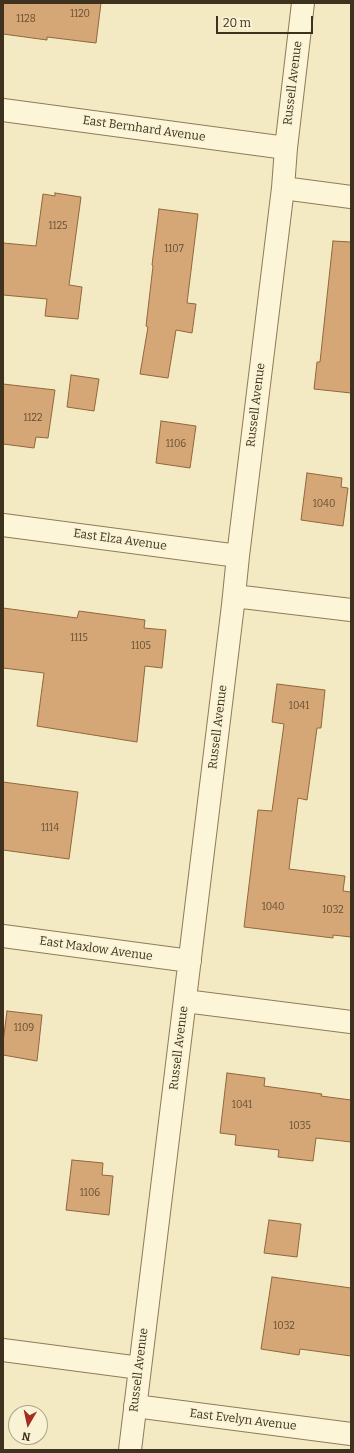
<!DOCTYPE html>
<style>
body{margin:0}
#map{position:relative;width:354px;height:1453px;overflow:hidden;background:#f3eac4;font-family:Bitter,serif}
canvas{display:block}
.frame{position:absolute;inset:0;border:4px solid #3e311d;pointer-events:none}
.north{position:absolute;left:8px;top:1405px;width:40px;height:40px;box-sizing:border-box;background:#f9f2d4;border:1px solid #aea58b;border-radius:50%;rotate:189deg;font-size:11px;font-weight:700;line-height:16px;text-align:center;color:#3e311d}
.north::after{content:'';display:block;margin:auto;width:14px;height:18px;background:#a52e21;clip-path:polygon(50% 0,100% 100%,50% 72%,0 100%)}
.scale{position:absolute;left:216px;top:16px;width:97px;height:18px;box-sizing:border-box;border:2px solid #3e311d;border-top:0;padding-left:5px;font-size:12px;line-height:14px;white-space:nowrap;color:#3e311d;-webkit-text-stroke:3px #f9f2d4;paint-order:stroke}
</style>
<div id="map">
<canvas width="354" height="1453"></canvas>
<div class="frame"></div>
<div class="north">N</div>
<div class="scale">20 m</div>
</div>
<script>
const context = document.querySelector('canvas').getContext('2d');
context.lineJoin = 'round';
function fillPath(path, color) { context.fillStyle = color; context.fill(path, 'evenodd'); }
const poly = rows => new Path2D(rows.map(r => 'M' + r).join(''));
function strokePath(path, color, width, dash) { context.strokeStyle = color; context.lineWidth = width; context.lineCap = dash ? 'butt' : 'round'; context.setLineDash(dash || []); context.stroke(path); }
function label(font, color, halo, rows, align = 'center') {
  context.font = font + ' Bitter,serif'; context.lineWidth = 3.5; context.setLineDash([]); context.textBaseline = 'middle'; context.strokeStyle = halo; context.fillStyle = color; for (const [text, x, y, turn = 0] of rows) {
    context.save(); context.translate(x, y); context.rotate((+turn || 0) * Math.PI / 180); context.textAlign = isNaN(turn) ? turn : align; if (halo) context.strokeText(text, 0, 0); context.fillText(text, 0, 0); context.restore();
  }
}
const building = poly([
 [3,3,101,3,96,43,47,37,47,40,3,34,3,3],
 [55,193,81,197,69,285,82,287,78,319,45,316,47,299,3,295,3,243,36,246,43,194,55,196,55,193],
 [159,209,198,214,187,303,196,304,192,333,176,330,168,378,140,374,148,327,146,326,153,266,152,265,159,209],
 [333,241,351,242,351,393,314,389,317,362,320,362,333,241],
 [71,375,99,379,94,411,67,407,71,375],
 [3,384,55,390,48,438,36,437,34,448,3,444,3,384],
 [161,421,196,426,190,468,156,463,161,421],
 [307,473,342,478,341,487,348,488,343,526,301,520,307,473],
 [3,608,77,618,79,611,145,620,144,628,166,630,162,668,145,666,137,742,37,726,44,673,3,668,3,608],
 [277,684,325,690,321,728,317,728,307,800,298,798,289,869,345,876,343,891,351,892,351,937,333,935,333,938,244,927,258,810,272,811,284,724,272,722,277,684],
 [3,782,78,792,69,859,3,850,3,782],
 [7,1011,42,1015,37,1061,3,1055,3,1042,7,1011],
 [227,1073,265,1078,264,1086,322,1094,321,1096,351,1100,351,1142,316,1138,313,1161,278,1157,279,1150,235,1145,236,1135,220,1133,227,1073],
 [72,1160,103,1163,102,1175,113,1176,109,1215,66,1210,72,1160],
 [269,1220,301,1224,297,1257,264,1253,269,1220],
 [272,1277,351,1288,351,1356,300,1349,299,1355,261,1349,272,1277]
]);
fillPath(building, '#d5a776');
strokePath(building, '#91663b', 1);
const minor = poly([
 [3,110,286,148],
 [283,188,351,197],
 [3,525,238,556],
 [234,596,351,610],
 [3,936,190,961],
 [185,1001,351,1022],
 [3,1350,140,1368],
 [135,1406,351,1434],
 [130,1450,233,605,238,556,283,188,286,148,303,3]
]);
strokePath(minor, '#907b58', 24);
strokePath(minor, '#fcf5d8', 22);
label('10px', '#644e33', null, [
 ["1120",80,14],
 ["1128",26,19],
 ["1125",58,226],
 ["1107",174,249],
 ["1122",33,418],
 ["1106",176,444],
 ["1040",324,504],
 ["1115",79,638],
 ["1105",141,646],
 ["1041",299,706],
 ["1114",50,828],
 ["1040",273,907],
 ["1032",333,910],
 ["1109",24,1028],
 ["1041",242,1105],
 ["1035",300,1126],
 ["1106",90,1193],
 ["1032",284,1326]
]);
label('12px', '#3e311d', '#f9f2d4', [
 ["Russell Avenue",293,83,-83],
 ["East Bernhard Avenue",144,129,8],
 ["Russell Avenue",256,405,-83],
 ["East Elza Avenue",120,540,8],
 ["Russell Avenue",218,727,-83],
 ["East Maxlow Avenue",96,949,8],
 ["Russell Avenue",179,1048,-83],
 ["Russell Avenue",139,1370,-83],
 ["East Evelyn Avenue",243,1420,7]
]);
</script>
